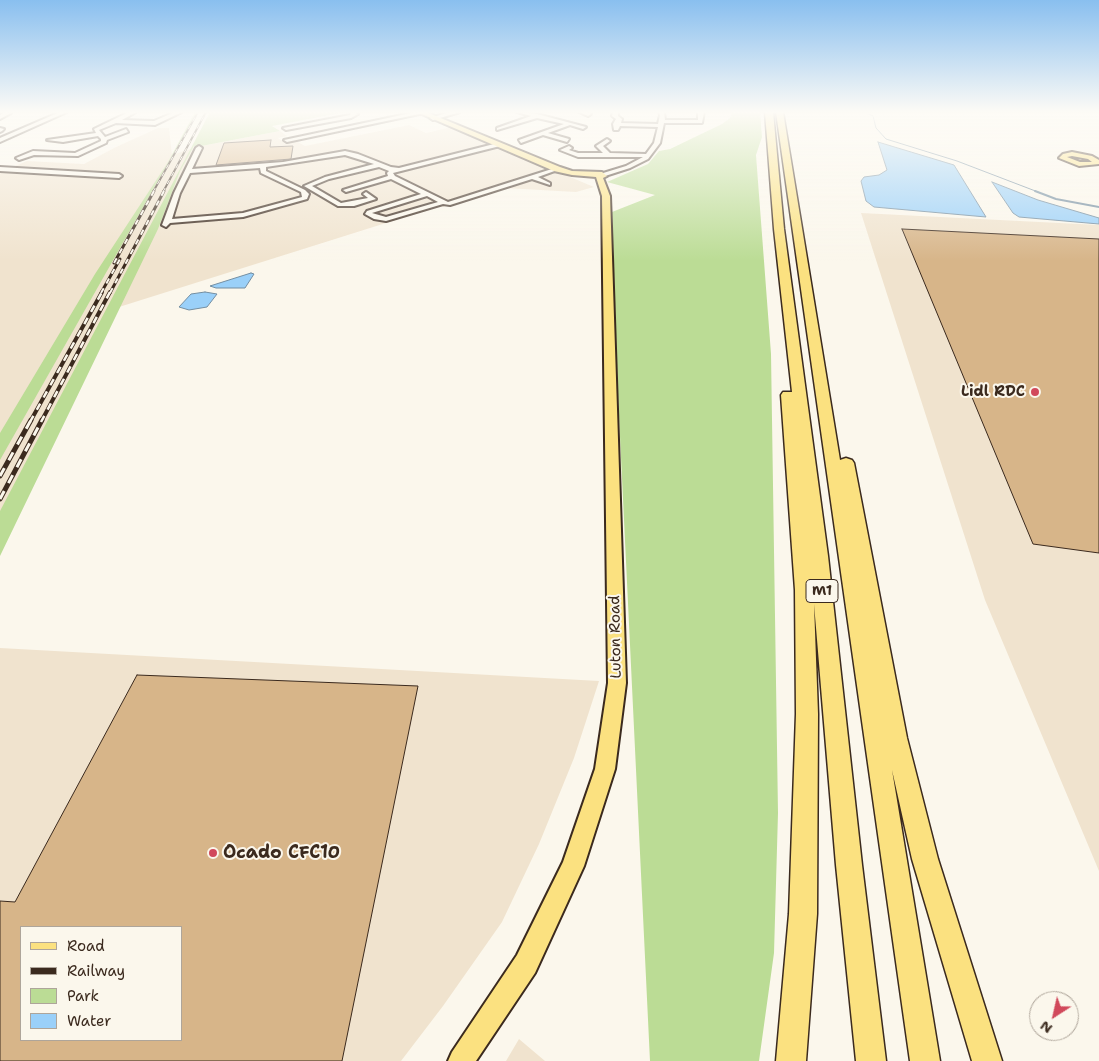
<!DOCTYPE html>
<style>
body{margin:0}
#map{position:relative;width:1099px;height:1061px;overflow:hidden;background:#fbf7ec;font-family:"Shantell Sans",sans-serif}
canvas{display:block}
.legend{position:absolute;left:20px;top:926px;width:162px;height:115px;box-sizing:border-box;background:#fbf7ec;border:1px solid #aea59a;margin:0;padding:6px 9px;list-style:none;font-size:15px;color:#3b2a1e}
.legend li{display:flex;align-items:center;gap:10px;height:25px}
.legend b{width:25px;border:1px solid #aea59a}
.north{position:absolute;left:1029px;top:991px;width:50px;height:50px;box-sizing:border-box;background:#fbf7ec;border:1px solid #aea59a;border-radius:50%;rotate:215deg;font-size:14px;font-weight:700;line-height:20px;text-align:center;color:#3b2a1e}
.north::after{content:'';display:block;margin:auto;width:18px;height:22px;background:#d1495b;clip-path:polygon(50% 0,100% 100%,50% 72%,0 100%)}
</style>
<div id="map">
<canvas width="1099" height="1061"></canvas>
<ul class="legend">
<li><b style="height:6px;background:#fbe180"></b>Road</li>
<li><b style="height:6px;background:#3b2a1e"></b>Railway</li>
<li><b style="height:14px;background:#bbdc95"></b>Park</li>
<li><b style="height:14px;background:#9ad0f9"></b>Water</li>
</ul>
<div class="north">N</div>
</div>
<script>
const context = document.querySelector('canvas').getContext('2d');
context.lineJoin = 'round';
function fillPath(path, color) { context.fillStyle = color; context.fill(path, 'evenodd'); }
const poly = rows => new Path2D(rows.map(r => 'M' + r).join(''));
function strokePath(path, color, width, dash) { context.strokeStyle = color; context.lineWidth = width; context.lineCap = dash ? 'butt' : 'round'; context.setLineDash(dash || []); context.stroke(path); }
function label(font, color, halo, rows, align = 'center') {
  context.font = font + ' "Shantell Sans",sans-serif'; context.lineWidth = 4; context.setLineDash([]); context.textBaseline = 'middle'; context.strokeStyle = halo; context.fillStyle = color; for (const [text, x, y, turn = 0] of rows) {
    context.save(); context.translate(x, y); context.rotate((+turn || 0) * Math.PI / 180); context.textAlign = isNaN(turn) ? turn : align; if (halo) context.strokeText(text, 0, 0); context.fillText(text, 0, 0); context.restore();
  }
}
fillPath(poly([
 [409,125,426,133,451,127,594,187,576,192,505,188,443,207,440,206,119,307,0,547,0,170,6,170,27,161,84,164,116,147,158,128,169,128,172,155,196,147,280,131,287,136,278,138,285,143,296,141,305,146],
 [861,213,1099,225,1099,871,985,600],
 [0,648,599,681,574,758,539,844,502,922,443,1006,401,1061,0,1061],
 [21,927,181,927,181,1040,21,1040],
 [519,1039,545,1061,506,1061]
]), '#f0e3ce');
fillPath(poly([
 [195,112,197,112,0,460,0,433,95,274,168,162],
 [210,112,345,112,272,126,280,131,196,147,194,146,180,171,158,229,0,556,0,511],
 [732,112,760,112,761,125,762,137,756,155,771,354,778,813,774,953,759,1061,650,1061,618,395,612,212,655,195,607,182,648,164,659,151,670,149,722,124,730,118]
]), '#bbdc95');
const water = poly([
 [878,142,954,165,986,217,874,207,866,201,861,181,864,177,879,175,887,170,878,142],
 [992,182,1038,200,1099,218,1099,224,1019,217,1013,213,992,182],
 [251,273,254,274,245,288,216,288,210,286,251,273],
 [205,292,217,294,207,307,189,310,179,307,191,294,205,292]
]);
fillPath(water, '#9ad0f9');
strokePath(water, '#748ea1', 1);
strokePath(poly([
 [865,112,873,116,876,128,886,139,957,161,1038,192]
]), '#748ea1', 1);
strokePath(poly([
 [1035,191,1056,199,1099,207]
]), '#748ea1', 2);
const building = poly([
 [271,140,270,147,293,146,291,159,216,165,224,143,271,140],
 [902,229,1099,239,1099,553,1033,544,902,229],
 [137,675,418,686,342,1061,0,1061,0,901,15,902,137,675],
 [21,927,181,927,181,1040,21,1040,21,927]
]);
fillPath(building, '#d7b589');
strokePath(building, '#3b2a1e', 1);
const minor = poly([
 [5,112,11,113,0,119,0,115,5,112],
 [60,112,67,112,0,142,0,138,60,112],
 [129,112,136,112,122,120,154,121,175,112,182,112,155,125,116,123,99,130,105,137,126,129,128,132,107,140,106,143,78,156,34,155,19,160,16,158,33,151,75,153,101,141,101,139,98,136,63,142,47,140,96,133,94,129,129,112],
 [352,112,358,114,351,118,286,130,283,128,350,115,352,112],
 [416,112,424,113,287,142,284,140,416,112],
 [450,112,460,112,433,120,430,118,450,112],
 [517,112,537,114,586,127,583,129,570,125,548,133,569,139,567,142,543,135,521,143,519,140,564,124,537,118,497,130,497,128,531,116,517,112],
 [579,112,588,112,591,114,588,116,579,112],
 [613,112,618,112,618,116,622,119,621,123,658,124,660,115,659,112,664,112,665,120,698,120,698,112,704,112,702,123,664,123,660,143,648,159,630,168,602,177,600,174,626,166,643,157,578,157,560,150,569,146,572,148,569,150,578,153,603,153,596,146,607,139,610,141,603,146,610,153,646,154,654,143,658,127,620,126,618,130,614,130,613,124,616,119,612,116,613,112],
 [0,128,4,129,2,131,0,132,0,128],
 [498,143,500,146,393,173,395,176,448,202,555,168,560,169,538,177,550,183,550,185,532,179,450,205,443,204,386,221,374,219,365,214,367,211,421,194,391,179,346,192,343,190,388,176,387,173,389,171,379,167,329,179,312,186,341,203,368,198,363,194,366,192,376,199,354,206,338,206,304,186,325,177,374,164,345,155,266,167,266,171,305,190,309,194,307,199,243,217,170,223,166,227,162,225,174,193,196,148,199,146,202,148,192,169,283,162,345,151,358,154,391,167,399,168,498,143],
 [260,168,261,173,301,192,302,197,243,213,172,219,180,193,190,173,260,168],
 [427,196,438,202,386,217,372,213,427,196],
 [0,167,119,174,122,176,119,178,0,171,0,167]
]);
const major = poly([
 [417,112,426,112,560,167,572,171,602,172,607,176,603,178,610,196,626,683,615,769,584,866,535,973,476,1061,448,1061,452,1052,517,955,563,862,595,769,608,683,602,196,596,177,572,175,554,171,417,112],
 [1072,152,1092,156,1099,160,1099,164,1079,166,1059,158,1063,154,1072,152],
 [1072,156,1088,159,1092,162,1080,162,1067,157,1072,156]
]);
const highway = poly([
 [765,112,773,112,784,229,828,556,862,865,886,1061,856,1061,836,865,814,604,818,714,817,914,806,1061,776,1061,789,914,796,714,795,590,781,395,783,392,792,392,774,229,765,112],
 [776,112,783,112,840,460,846,458,852,460,854,463,907,738,938,859,1002,1061,972,1061,912,859,892,770,940,1061,910,1061,776,112]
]);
strokePath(minor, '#3b2a1e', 4);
strokePath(major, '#3b2a1e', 4);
strokePath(highway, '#3b2a1e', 3);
fillPath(minor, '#fbf7ec');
fillPath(major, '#fbe180');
fillPath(highway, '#fbe180');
const railFar3 = poly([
 [153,192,198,112],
 [163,192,206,112]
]);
const railFar2 = poly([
 [114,263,154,191],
 [101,293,120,259],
 [110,293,164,191]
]);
const railFar1 = poly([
 [30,422,102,292],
 [41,422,110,292]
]);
const rail = poly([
 [0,476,31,420],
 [0,499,42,420]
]);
strokePath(railFar3, '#3b2a1e', 2);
strokePath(railFar2, '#3b2a1e', 3);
strokePath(railFar1, '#3b2a1e', 4);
strokePath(rail, '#3b2a1e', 5);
strokePath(railFar3, '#fbf7ec', 1, [4.5]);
strokePath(railFar2, '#fbf7ec', 2, [5.5]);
strokePath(railFar1, '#fbf7ec', 2.5, [7]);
strokePath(rail, '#fbf7ec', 3, [9]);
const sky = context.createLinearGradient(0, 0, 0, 261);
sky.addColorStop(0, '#89bfef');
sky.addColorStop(0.43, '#fdfbf6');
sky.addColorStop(1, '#fdfbf600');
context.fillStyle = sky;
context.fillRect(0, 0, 1099, 261);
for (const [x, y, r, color] of [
 [1035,392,5,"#d1495b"],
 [213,853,5,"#d1495b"]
]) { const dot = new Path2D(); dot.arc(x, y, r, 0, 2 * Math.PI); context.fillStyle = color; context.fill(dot); strokePath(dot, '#fbf7ec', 2); }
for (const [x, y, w] of [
 [822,591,32]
]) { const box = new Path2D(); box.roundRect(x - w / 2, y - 11.5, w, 23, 4); context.fillStyle = '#fbf7ec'; context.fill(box); strokePath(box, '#3b2a1e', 1); }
label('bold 14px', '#3b2a1e', null, [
 ["M1",822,591]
]);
label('bold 15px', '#3b2a1e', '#fbf7ec', [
 ["Lidl RDC",1025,392]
], 'right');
label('15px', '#3b2a1e', '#fbf7ec', [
 ["Luton Road",616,637,-91]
]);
label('bold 18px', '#3b2a1e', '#fbf7ec', [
 ["Ocado CFC10",223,853]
], 'left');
</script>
